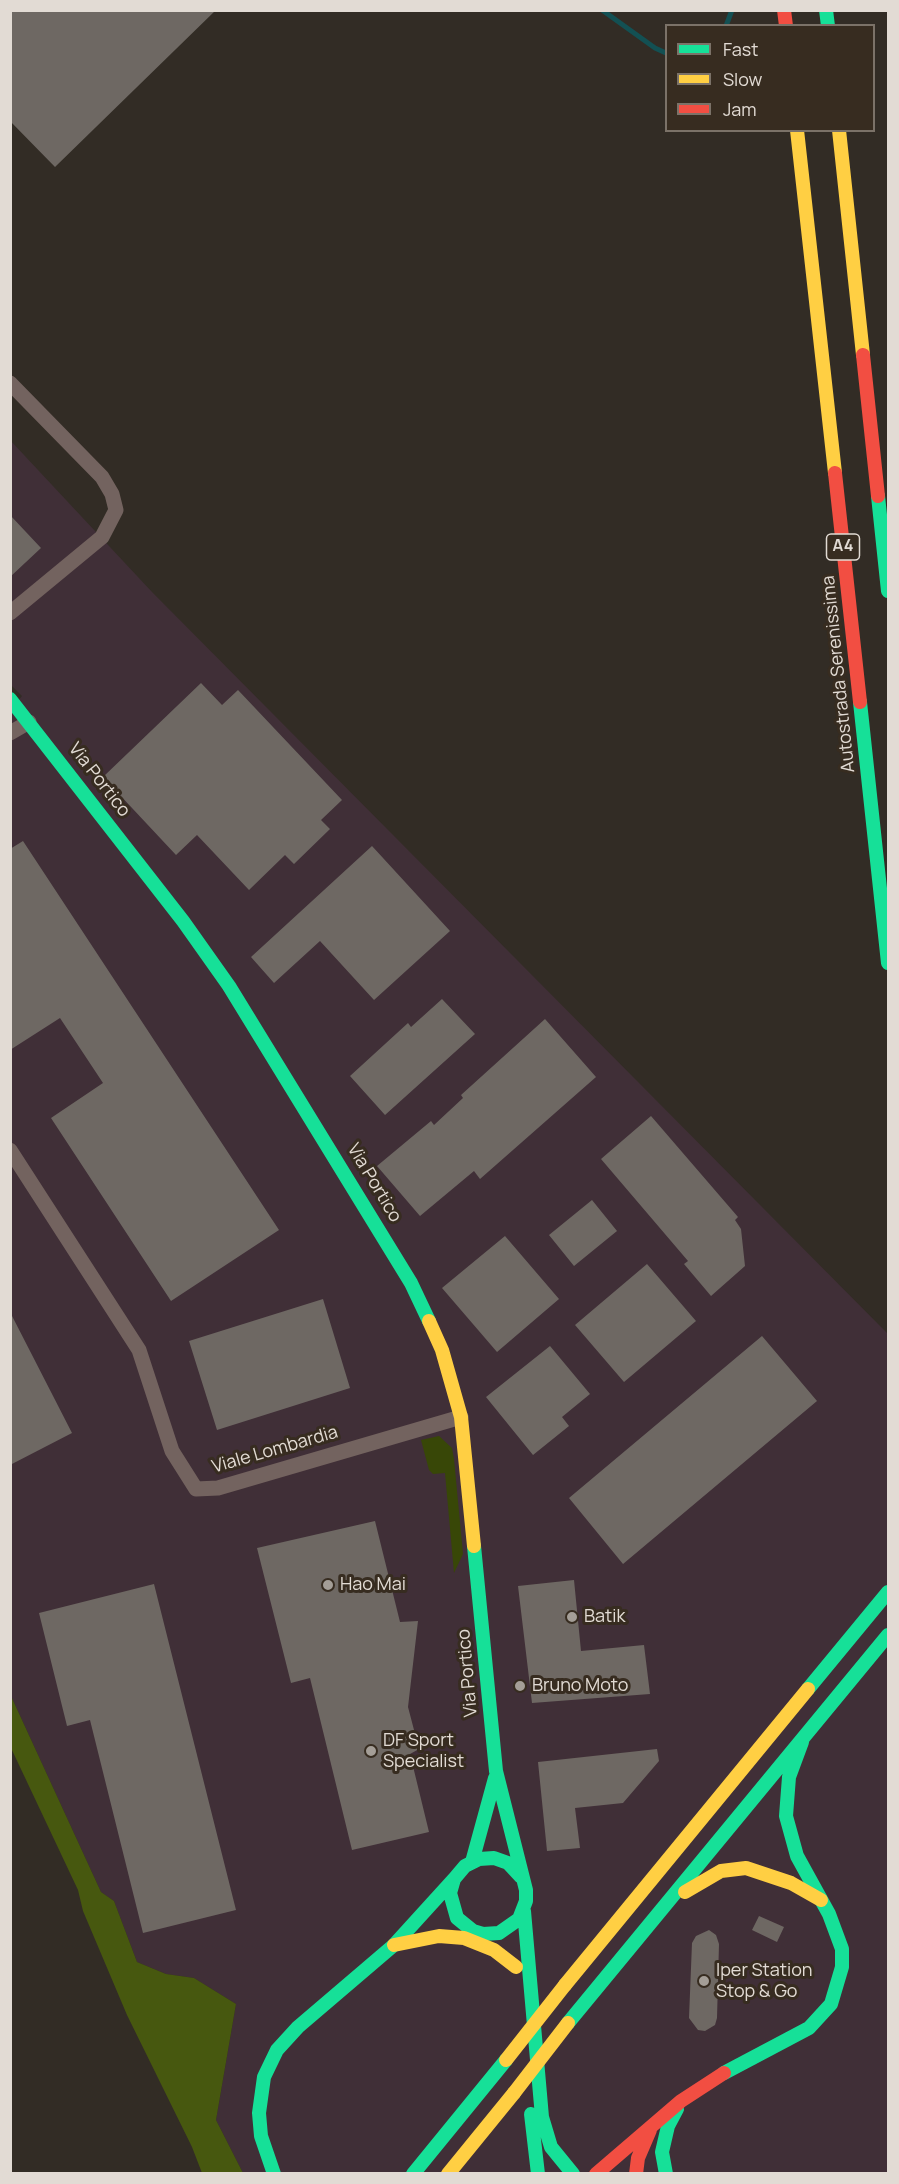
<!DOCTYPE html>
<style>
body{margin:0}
#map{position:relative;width:899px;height:2184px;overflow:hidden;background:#322c25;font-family:Manrope,sans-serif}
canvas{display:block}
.frame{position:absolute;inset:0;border:12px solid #e2dbd4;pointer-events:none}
.legend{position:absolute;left:665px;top:24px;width:210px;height:108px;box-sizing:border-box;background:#372c20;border:2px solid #7b7268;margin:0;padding:8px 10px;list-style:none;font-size:18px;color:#e2dbd4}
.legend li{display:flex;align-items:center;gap:12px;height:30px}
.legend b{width:30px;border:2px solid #7b7268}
</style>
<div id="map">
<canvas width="899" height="2184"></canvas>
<div class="frame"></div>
<ul class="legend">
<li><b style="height:8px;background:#16e098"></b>Fast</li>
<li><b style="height:8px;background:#ffcf43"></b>Slow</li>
<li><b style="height:8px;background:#f24e42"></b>Jam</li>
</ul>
</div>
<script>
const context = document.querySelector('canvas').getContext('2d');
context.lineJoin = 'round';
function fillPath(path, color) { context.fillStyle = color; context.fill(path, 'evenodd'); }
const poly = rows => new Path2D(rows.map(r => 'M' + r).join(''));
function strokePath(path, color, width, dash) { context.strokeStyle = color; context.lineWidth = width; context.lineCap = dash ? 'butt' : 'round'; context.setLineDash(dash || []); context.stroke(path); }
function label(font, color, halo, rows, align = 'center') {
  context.font = font + ' Manrope,sans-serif'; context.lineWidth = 6; context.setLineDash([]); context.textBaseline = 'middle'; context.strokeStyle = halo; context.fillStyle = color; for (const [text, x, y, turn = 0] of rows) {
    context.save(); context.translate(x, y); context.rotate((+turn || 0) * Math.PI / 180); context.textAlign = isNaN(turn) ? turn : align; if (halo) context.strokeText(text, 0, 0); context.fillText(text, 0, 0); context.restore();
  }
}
fillPath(poly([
 [10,440,152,592,888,1334,888,2173,243,2173,216,2120,236,2004,194,1978,166,1974,137,1962,114,1901,101,1892,11,1696,10,711,22,696,10,684]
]), '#402f37');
fillPath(poly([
 [439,1436,452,1448,454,1459,463,1554,454,1573,445,1473,433,1474,429,1470,421,1440]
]), '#384707');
fillPath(poly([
 [11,1696,101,1892,114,1901,137,1962,166,1974,194,1978,236,2004,216,2120,243,2173,202,2173,192,2147,127,2015,83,1911,78,1890,11,1748]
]), '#47580f');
strokePath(poly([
 [602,10,655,48,666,53],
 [726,26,732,10]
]), '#135053', 5);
fillPath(poly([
 [10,10,216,10,55,167,10,121],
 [10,515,41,548,10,577],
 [201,683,222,705,238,690,342,800,321,820,330,829,294,864,285,855,249,890,197,835,176,855,103,777],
 [23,841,279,1230,171,1301,51,1118,103,1083,60,1018,10,1050,10,849],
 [372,846,450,931,374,1000,320,941,274,983,251,957],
 [442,999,475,1034,385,1115,350,1076,408,1023,411,1027],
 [545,1019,596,1077,480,1179,474,1171,420,1216,377,1166,431,1121,434,1125,463,1098,461,1095],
 [651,1116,738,1217,735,1220,741,1229,745,1266,711,1296,684,1264,688,1261,601,1159],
 [592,1200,617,1231,574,1266,549,1235],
 [505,1236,559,1299,497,1352,442,1288],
 [647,1264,696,1321,624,1382,575,1325],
 [323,1299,350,1388,217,1430,189,1341],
 [10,1312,72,1433,10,1465],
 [762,1336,817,1401,623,1564,569,1498],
 [550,1346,590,1394,562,1417,569,1426,533,1455,486,1397],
 [375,1521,400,1622,418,1621,408,1707,419,1749,410,1754,429,1832,352,1850,310,1678,291,1683,257,1548],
 [574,1580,581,1651,644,1645,650,1694,532,1703,518,1586],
 [154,1584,236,1910,143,1933,90,1720,67,1726,39,1613],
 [657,1749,659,1761,623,1803,575,1808,580,1848,547,1851,538,1762],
 [759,1916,784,1927,777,1942,752,1930],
 [709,1930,716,1935,719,1944,717,2018,715,2025,705,2031,698,2030,689,2018,692,1943,696,1936]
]), '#6e6863');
strokePath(poly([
 [10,383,102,477,112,494,116,510,102,537,10,613],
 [10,733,29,722],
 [10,1150,139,1350,172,1451,196,1489,218,1488,461,1417]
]), '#73635f', 15);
strokePath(poly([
 [826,10,828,26],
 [878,496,888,591],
 [10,699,183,921,229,986,411,1283,429,1321],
 [860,702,888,963],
 [474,1546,496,1771,526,1890,526,1901,519,1919,499,1933,483,1934,473,1931,457,1918,450,1893,454,1879,465,1866,479,1859,494,1858,508,1863,521,1877],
 [808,1689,888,1592],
 [472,1862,495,1778],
 [524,1911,542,2117,551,2147,573,2174],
 [568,2023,888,1635],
 [724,2073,809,2028,831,2004,842,1967,842,1949,829,1914,797,1856,786,1816,789,1777,802,1742],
 [531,2114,538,2174],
 [274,2174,261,2136,259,2113,264,2077,277,2050,298,2027,394,1945,454,1879],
 [413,2174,506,2060],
 [666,2174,662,2152,668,2126,677,2109]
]), '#16e098', 14);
strokePath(poly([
 [797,130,835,473],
 [839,130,863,355],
 [429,1321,442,1350,461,1417,474,1546],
 [685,1892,721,1871,746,1868,791,1883,821,1900],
 [394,1945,439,1936,464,1938,494,1950,516,1967],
 [565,1985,808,1689],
 [448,2174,514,2093]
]), '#ffcf43', 14);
strokePath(poly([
 [784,10,786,26],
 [863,355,878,496],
 [835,473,860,702],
 [596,2174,681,2101,724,2073],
 [636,2174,638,2158,650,2130]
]), '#f24e42', 14);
strokePath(poly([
 [506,2060,565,1985],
 [514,2093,568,2023]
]), '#ffcf43', 14);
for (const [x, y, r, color] of [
 [328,1585,6,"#a49e97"],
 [572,1617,6,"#a49e97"],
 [520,1686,6,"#a49e97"],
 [371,1751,6,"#a49e97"],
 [704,1981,6,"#a49e97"]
]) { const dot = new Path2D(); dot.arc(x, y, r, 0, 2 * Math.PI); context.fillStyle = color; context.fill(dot); strokePath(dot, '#372c20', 2); }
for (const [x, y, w] of [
 [843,547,33]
]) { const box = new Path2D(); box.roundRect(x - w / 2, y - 13, w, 26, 4.5); context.fillStyle = '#372c20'; context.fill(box); strokePath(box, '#e2dbd4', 1.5); }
label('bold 16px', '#e2dbd4', null, [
 ["A4",843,547]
]);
label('18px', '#e2dbd4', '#372c20', [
 ["Autostrada Serenissima",839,674,-96],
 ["Via Portico",99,780,52],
 ["Via Portico",374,1183,59],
 ["Viale Lombardia",275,1450,-16],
 ["Via Portico",468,1673,-95]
]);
label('18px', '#e2dbd4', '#372c20', [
 ["Hao Mai",340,1585],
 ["Batik",584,1617],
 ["Bruno Moto",532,1686],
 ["DF Sport",383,1741],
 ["Specialist",383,1762],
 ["Iper Station",716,1971],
 ["Stop & Go",716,1992]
], 'left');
</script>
